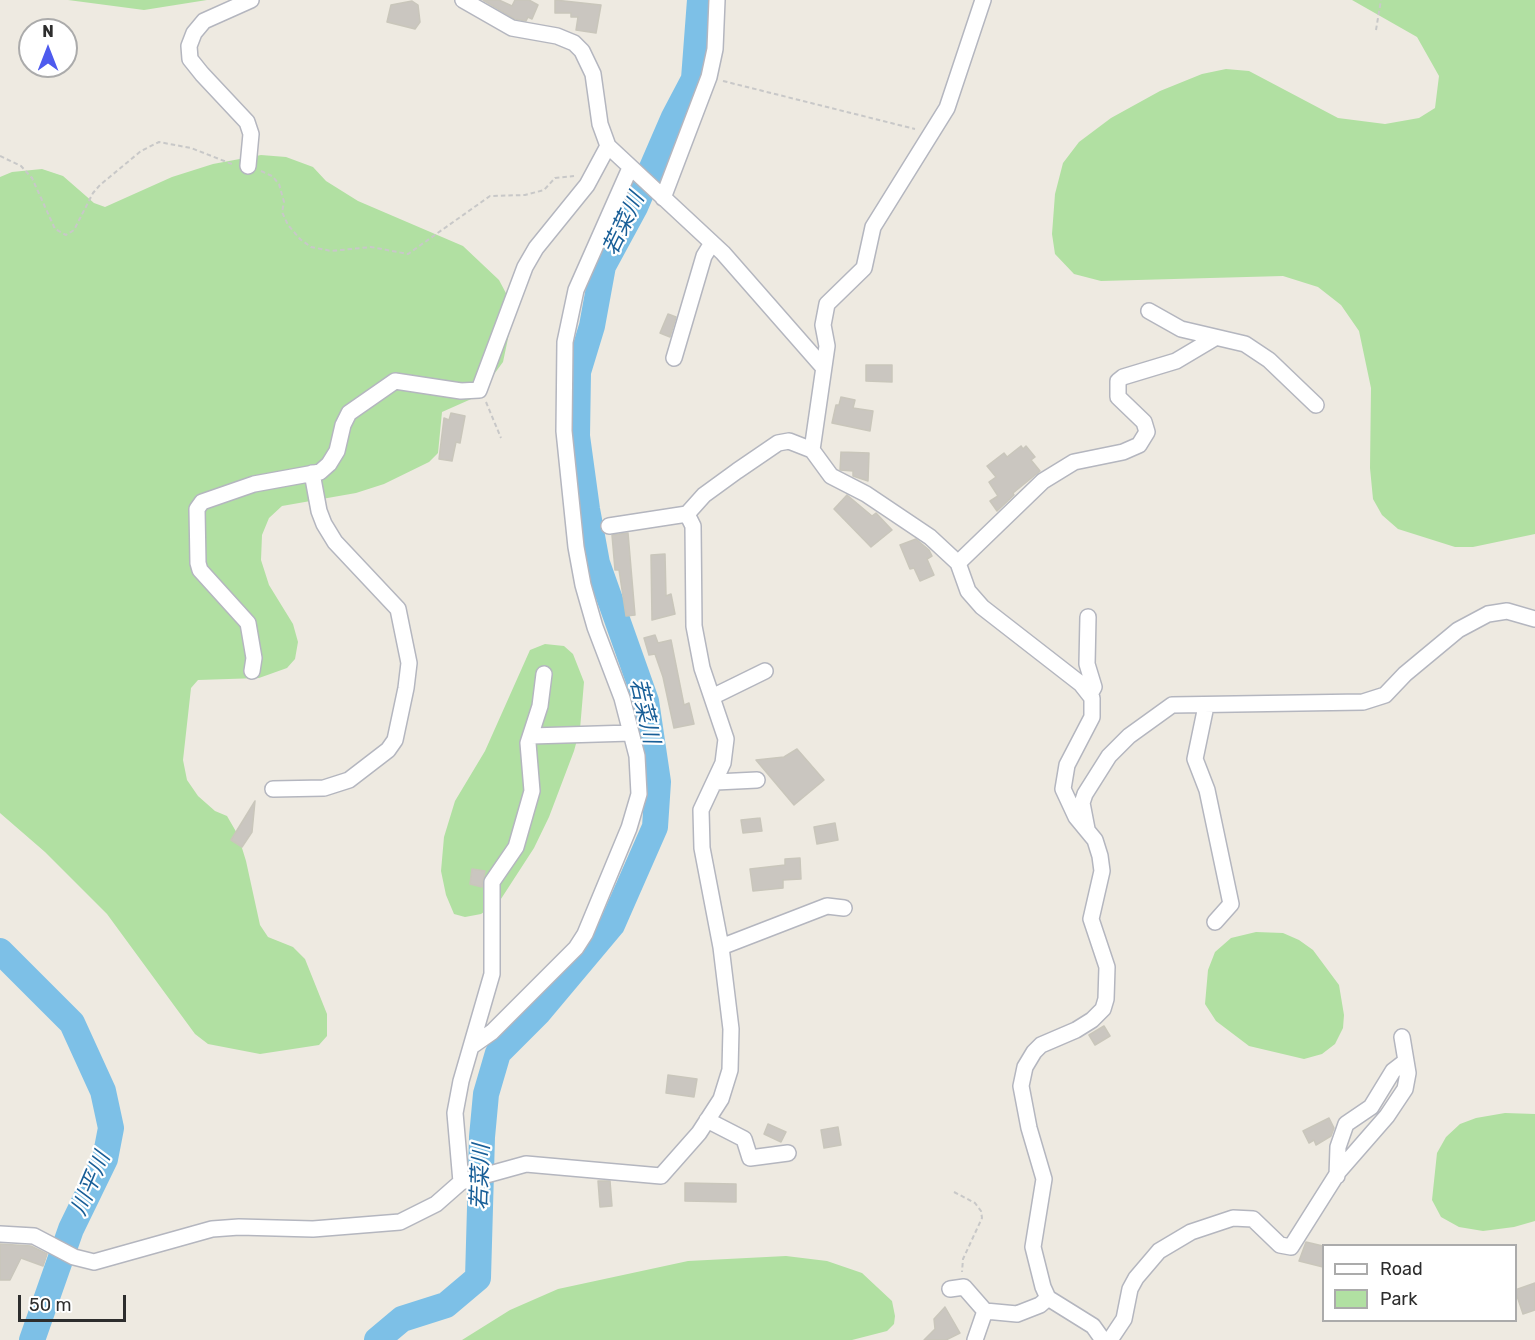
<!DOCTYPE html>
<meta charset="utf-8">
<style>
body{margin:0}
#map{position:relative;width:1535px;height:1340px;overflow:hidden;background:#eeeae1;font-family:Rubik,sans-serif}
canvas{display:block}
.legend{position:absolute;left:1322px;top:1244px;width:195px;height:78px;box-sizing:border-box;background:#fff;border:2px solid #ababab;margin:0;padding:8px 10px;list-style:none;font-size:18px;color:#2d2d2d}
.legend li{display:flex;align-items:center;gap:12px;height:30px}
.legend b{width:30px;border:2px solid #ababab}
.north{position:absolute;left:18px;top:18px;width:60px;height:60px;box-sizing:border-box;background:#fff;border:2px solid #ababab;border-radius:50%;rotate:0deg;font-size:16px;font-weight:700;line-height:24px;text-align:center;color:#2d2d2d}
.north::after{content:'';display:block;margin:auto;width:21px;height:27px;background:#4e5bee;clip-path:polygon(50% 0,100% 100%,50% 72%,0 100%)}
.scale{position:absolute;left:18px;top:1295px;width:108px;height:27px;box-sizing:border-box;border:3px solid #2d2d2d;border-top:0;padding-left:8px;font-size:18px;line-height:21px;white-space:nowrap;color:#2d2d2d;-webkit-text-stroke:4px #fff;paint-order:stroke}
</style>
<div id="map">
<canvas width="1535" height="1340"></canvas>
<ul class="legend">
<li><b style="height:8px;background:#fff"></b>Road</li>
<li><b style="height:16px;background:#b1e0a2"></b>Park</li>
</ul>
<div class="north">N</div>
<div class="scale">50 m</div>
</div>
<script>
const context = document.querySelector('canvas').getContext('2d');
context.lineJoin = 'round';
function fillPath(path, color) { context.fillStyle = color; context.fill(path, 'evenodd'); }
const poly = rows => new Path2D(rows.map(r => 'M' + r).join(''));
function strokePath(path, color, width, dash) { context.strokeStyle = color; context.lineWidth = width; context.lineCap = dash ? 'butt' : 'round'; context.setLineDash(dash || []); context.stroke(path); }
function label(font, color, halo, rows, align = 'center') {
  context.font = font + ' Rubik,"Noto Sans JP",sans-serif'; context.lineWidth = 4.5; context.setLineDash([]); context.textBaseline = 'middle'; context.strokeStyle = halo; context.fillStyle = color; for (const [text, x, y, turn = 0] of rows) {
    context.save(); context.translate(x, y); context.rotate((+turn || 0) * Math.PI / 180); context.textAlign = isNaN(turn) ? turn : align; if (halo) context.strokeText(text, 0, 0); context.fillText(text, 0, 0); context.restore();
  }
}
fillPath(poly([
 [68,0,207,0,144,10],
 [1352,0,1535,0,1535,534,1473,547,1455,547,1398,529,1382,515,1373,499,1370,468,1371,388,1359,331,1341,305,1318,287,1283,276,1101,281,1074,274,1055,254,1052,234,1055,194,1063,163,1079,142,1111,118,1160,91,1202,74,1226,69,1249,71,1338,118,1385,124,1419,118,1435,108,1439,76,1417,37],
 [261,155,286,157,313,167,326,181,358,201,463,246,499,280,508,297,510,329,503,362,478,396,442,412,438,453,429,462,384,484,356,493,282,506,269,518,262,535,261,560,269,585,293,624,298,642,295,659,287,668,259,678,198,680,191,688,183,760,187,780,198,796,215,811,227,816,238,835,246,861,260,925,268,937,293,947,305,959,327,1014,327,1036,319,1045,260,1054,208,1044,195,1034,107,914,45,852,0,813,0,177,12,172,42,169,63,176,94,203,105,207,172,177,213,164],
 [545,644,564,646,573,654,584,682,580,729,574,751,549,817,534,848,499,902,481,914,465,917,454,914,446,895,441,871,444,837,455,801,485,751,530,650],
 [1256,932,1283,933,1299,940,1313,950,1339,985,1344,1015,1343,1028,1335,1044,1322,1054,1304,1059,1249,1046,1216,1021,1205,1004,1208,970,1215,952,1231,938],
 [1505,1113,1535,1114,1535,1221,1514,1227,1483,1231,1459,1227,1441,1217,1432,1200,1437,1153,1446,1137,1460,1124,1476,1118],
 [786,1256,827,1261,862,1273,892,1301,895,1316,894,1324,887,1331,852,1340,462,1340,510,1310,558,1289,688,1261]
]), '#b1e0a2');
strokePath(poly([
 [0,951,72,1023,103,1091,111,1128,105,1159,71,1229,32,1340],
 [377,1340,402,1319,446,1305,478,1278,482,1137,486,1094,498,1053,539,1012,612,925,655,827,658,782,646,701,597,563,587,509,577,436,578,372,592,326,603,266,635,207,674,117,694,79,700,0]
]), '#7dc0e7', 26);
const building = poly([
 [483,0,499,0,512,6,515,0,529,0,538,5,532,19,528,17,526,21,515,19,483,0],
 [555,0,601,5,596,33,576,30,578,17,571,17,571,13,555,13,555,0],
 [412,1,418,5,420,22,415,29,387,22,391,5,412,1],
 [668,314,676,317,670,337,660,333,668,314],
 [866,365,892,365,892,382,866,381,866,365],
 [841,397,855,400,853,408,873,411,870,431,832,423,836,405,839,405,841,397],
 [451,413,465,416,460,443,456,442,452,461,439,459,444,418,449,420,451,413],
 [1021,446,1023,449,1026,446,1035,457,1031,460,1040,471,1013,493,1014,495,997,511,990,501,998,496,989,482,996,477,987,466,1004,453,1007,457,1021,446],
 [841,452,869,453,868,481,853,476,853,471,840,470,841,452],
 [847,495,872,516,876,513,892,530,871,547,834,509,847,495],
 [628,533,635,615,626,616,619,570,615,570,612,535,628,533],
 [916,539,929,550,932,556,927,559,934,575,920,581,914,568,910,569,900,545,916,539],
 [665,554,666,596,671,594,675,614,652,620,651,555,665,554],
 [655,635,658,643,671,640,684,705,689,703,694,724,674,728,663,677,655,654,649,655,644,638,655,635],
 [797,749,824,780,794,805,756,760,784,757,797,749],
 [255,801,252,832,242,847,231,840,255,801],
 [760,818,762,831,743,833,741,820,760,818],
 [835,823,838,840,817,844,814,827,835,823],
 [800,858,801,879,783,880,783,888,753,891,750,869,785,865,785,859,800,858],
 [472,869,485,871,482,887,470,884,472,869],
 [1104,1026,1110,1036,1095,1045,1089,1035,1104,1026],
 [668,1075,697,1079,694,1097,666,1093,668,1075],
 [1329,1118,1334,1128,1331,1136,1316,1145,1314,1140,1309,1143,1303,1131,1329,1118],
 [768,1124,786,1132,781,1142,764,1134,768,1124],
 [838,1127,841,1145,824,1148,821,1130,838,1127],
 [598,1181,610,1181,612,1206,600,1207,598,1181],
 [685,1183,736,1184,736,1202,685,1201,685,1183],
 [1306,1242,1323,1246,1323,1267,1299,1261,1306,1242],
 [0,1244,31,1246,47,1254,43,1266,21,1258,10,1280,0,1280,0,1244],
 [1535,1283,1535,1310,1523,1314,1515,1290,1535,1283],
 [945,1307,960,1333,946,1340,924,1340,935,1329,934,1319,945,1307]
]);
fillPath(building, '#cac6c0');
strokePath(building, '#c9c6bb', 1.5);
const minor = poly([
 [463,0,512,28,557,36,574,43,582,51,593,74,600,124,608,146,723,253,823,367],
 [248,166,251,134,247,122,202,74,190,59,189,46,194,33,204,21,251,0],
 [663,198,709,77,715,49,717,0],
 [1149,311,1181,329,1245,344,1269,360,1316,405],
 [674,358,704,256,712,243],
 [812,450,827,346,823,325,827,304,864,268,873,227,947,108,983,0],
 [609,526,687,514],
 [958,563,1043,481,1074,462,1123,452,1139,445,1147,432,1144,422,1118,397,1118,381,1123,377,1176,361,1213,339],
 [1088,617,1087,664,1094,687,1090,694],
 [252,671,254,658,248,623,200,570,198,563,197,509,202,502,254,484,320,472,329,464,337,451,343,425,349,413,395,381,461,391,479,390,525,267,536,248,587,185,608,146],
 [712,697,765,671],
 [1206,706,1195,759,1207,790,1231,904,1215,922],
 [531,736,631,733],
 [716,782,757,780],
 [273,789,324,788,349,780,388,750,395,740,406,688,409,663,398,609,335,542,324,524,319,511,312,473],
 [1087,829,1082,803,1085,794,1109,756,1129,736,1172,705,1363,702,1385,695,1405,674,1458,630,1488,614,1507,611,1535,619],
 [721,947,827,906,844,908],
 [472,1046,492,1032,576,948,585,934,629,828,639,794,637,756,622,698,595,627,583,585,576,547,564,431,565,342,576,290,630,168],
 [707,1120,744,1139,750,1158,788,1153],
 [1337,1176,1338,1147,1346,1124,1371,1107,1393,1071,1406,1061],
 [461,1182,455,1113,461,1081,492,974,492,882,516,847,532,791,528,743,540,706,544,674],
 [0,1234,34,1236,74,1257,94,1262,212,1229,239,1227,313,1229,400,1222,436,1204,461,1182,526,1164,661,1176,699,1133,721,1099,730,1070,731,1029,721,947,702,848,701,810,723,763,726,739,702,668,694,626,693,526,687,514,704,495,737,471,778,443,789,441,812,450,831,476,866,494,930,537,958,563,968,591,982,607,1081,684,1092,698,1092,717,1067,765,1063,789,1076,817,1095,840,1100,856,1102,871,1091,919,1107,967,1106,999,1103,1009,1092,1020,1076,1030,1041,1045,1034,1052,1025,1067,1021,1086,1029,1128,1044,1179,1033,1247,1043,1287,1048,1298,1093,1326,1103,1340],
 [950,1289,964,1287,985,1311],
 [975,1340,985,1311,1017,1314,1040,1305,1048,1298],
 [1110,1340,1124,1319,1130,1289,1136,1278,1159,1251,1191,1232,1233,1218,1253,1219,1280,1245,1291,1247,1339,1171,1387,1116,1405,1089,1408,1073,1402,1037]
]);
strokePath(minor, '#b4b6bf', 18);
strokePath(poly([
 [1376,30,1381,0],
 [723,81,915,129],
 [0,156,21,166,32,178,55,229,66,235,74,230,93,193,100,185,141,151,159,142,191,148,232,164],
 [261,171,272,176,279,184,284,202,282,212,288,225,300,239,311,247,331,251,371,247,408,254,490,196,525,195,544,190,555,178,574,176],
 [486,402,501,438],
 [954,1192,975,1203,981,1211,982,1218,963,1259,962,1272]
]), '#c8c8c8', 2, [4.5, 3]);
strokePath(minor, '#fff', 15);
label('italic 22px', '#185e97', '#fff', [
 ["若菜川",624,224,-64],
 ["若菜川",644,711,77],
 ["若菜川",481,1177,-88],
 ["川平川",91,1184,-67]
]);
</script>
